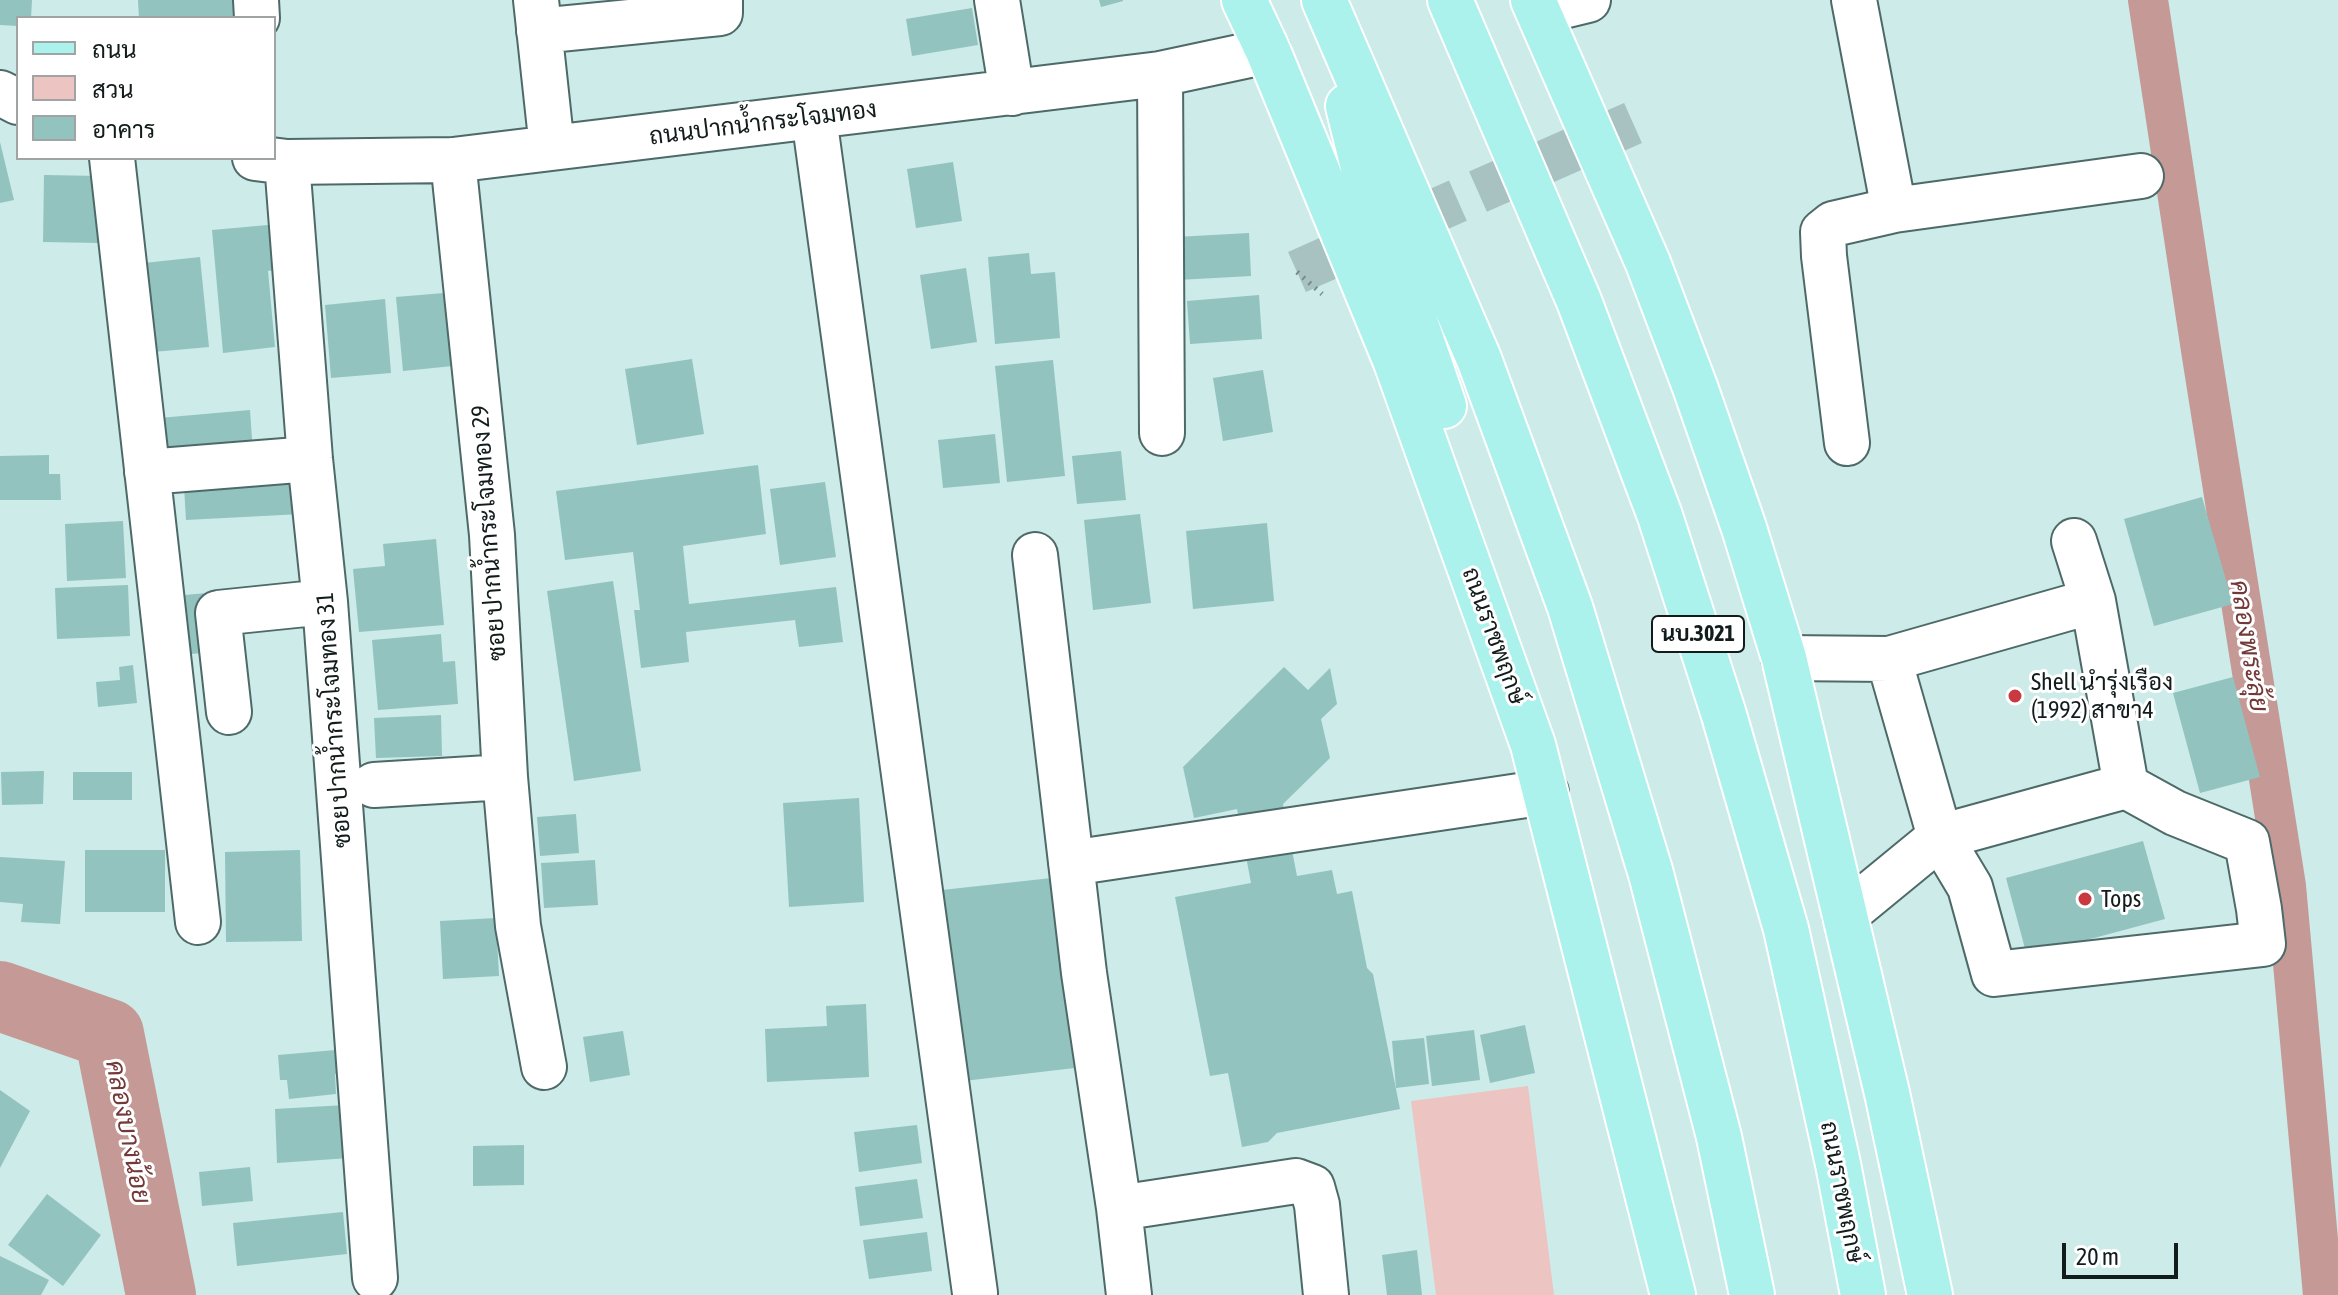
<!DOCTYPE html>
<meta charset="utf-8">
<style>
body{margin:0}
#map{position:relative;width:2338px;height:1295px;overflow:hidden;background:#ccebe9;font-family:"Asap Condensed",Sarabun,sans-serif}
canvas{display:block}
.legend{position:absolute;left:16px;top:16px;width:260px;height:144px;box-sizing:border-box;background:#fff;border:2px solid #a0a4a4;margin:0;padding:10px 14px;list-style:none;font-size:24px;color:#111c1b}
.legend li{display:flex;align-items:center;gap:16px;height:40px}
.legend b{width:40px;border:2px solid #a0a4a4}
.scale{position:absolute;left:2062px;top:1243px;width:116px;height:36px;box-sizing:border-box;border:4px solid #111c1b;border-top:0;padding-left:10px;font-size:24px;line-height:28px;white-space:nowrap;color:#111c1b;-webkit-text-stroke:6px #fff;paint-order:stroke}
</style>
<div id="map">
<canvas width="2338" height="1295"></canvas>
<ul class="legend">
<li><b style="height:10px;background:#abf1ec"></b>ถนน</li>
<li><b style="height:22px;background:#ecc5c3"></b>สวน</li>
<li><b style="height:22px;background:#92c3bf"></b>อาคาร</li>
</ul>
<div class="scale">20 m</div>
</div>
<script>
const context = document.querySelector('canvas').getContext('2d');
context.lineJoin = 'round';
function fillPath(path, color) { context.fillStyle = color; context.fill(path, 'evenodd'); }
const poly = rows => new Path2D(rows.map(r => 'M' + r).join(''));
function strokePath(path, color, width, dash) { context.strokeStyle = color; context.lineWidth = width; context.lineCap = dash ? 'butt' : 'round'; context.setLineDash(dash || []); context.stroke(path); }
function label(font, color, halo, rows, align = 'center') {
  context.font = font + ' "Asap Condensed",Sarabun,sans-serif'; context.lineWidth = 6; context.setLineDash([]); context.textBaseline = 'middle'; context.strokeStyle = halo; context.fillStyle = color; for (const [text, x, y, turn = 0] of rows) {
    context.save(); context.translate(x, y); context.rotate((+turn || 0) * Math.PI / 180); context.textAlign = isNaN(turn) ? turn : align; if (halo) context.strokeText(text, 0, 0); context.fillText(text, 0, 0); context.restore();
  }
}
fillPath(poly([
 [1528,1086,1554,1295,1436,1295,1411,1101]
]), '#ecc5c3');
strokePath(poly([
 [2148,0,2201,350,2286,886,2323,1295]
]), '#c49996', 40);
strokePath(poly([
 [0,996,109,1034,161,1295]
]), '#c49996', 70);
fillPath(poly([
 [0,0,32,0,31,18,18,18,18,26,0,25],
 [138,0,235,0,236,18,139,18],
 [1099,0,1123,0,1123,1,1101,7],
 [972,8,978,45,912,56,906,19],
 [0,142,14,200,0,203],
 [953,162,962,221,916,228,907,169],
 [44,175,100,176,99,243,43,242],
 [279,224,283,269,268,271,275,347,223,353,212,230],
 [1249,233,1251,276,1178,280,1176,237],
 [1029,253,1031,274,1055,272,1060,338,995,344,988,257],
 [200,257,209,347,153,352,144,263],
 [966,268,977,342,931,349,920,275],
 [456,292,463,365,403,371,396,297],
 [1259,295,1262,339,1190,344,1187,301],
 [385,299,391,373,331,378,325,305],
 [692,359,704,434,637,445,625,369],
 [1053,360,1065,476,1007,482,995,366],
 [1263,370,1273,432,1223,441,1213,378],
 [250,410,253,454,163,461,159,418],
 [995,434,1000,483,943,488,938,440],
 [1121,451,1126,500,1077,504,1072,456],
 [49,455,49,474,60,474,61,500,0,500,0,456],
 [758,465,766,534,683,546,689,604,836,587,843,642,799,647,795,620,686,632,689,662,641,668,634,610,640,610,633,552,565,560,556,491],
 [299,480,301,514,186,520,184,486],
 [825,482,836,557,780,565,770,489],
 [2202,497,2233,604,2154,626,2124,519],
 [1140,514,1151,603,1093,610,1084,520],
 [123,521,126,578,67,581,65,524],
 [1267,523,1274,601,1193,609,1186,531],
 [436,539,444,625,359,632,353,569,385,566,383,544],
 [613,581,641,771,574,781,547,591],
 [128,585,130,636,57,639,55,588],
 [207,593,213,652,180,655,173,596],
 [441,634,443,662,455,661,458,704,378,710,372,640],
 [133,665,137,703,98,707,96,682,120,680,119,667],
 [1284,667,1308,690,1330,668,1337,704,1321,719,1330,758,1283,804,1297,876,1332,870,1337,894,1352,891,1367,968,1373,974,1400,1109,1277,1133,1268,1142,1242,1147,1228,1073,1210,1076,1175,897,1251,883,1237,809,1194,818,1183,767],
 [2233,677,2260,777,2200,793,2173,693],
 [441,715,442,756,376,758,374,718],
 [44,771,43,804,2,805,1,772],
 [73,772,132,772,132,800,73,800],
 [859,798,864,902,789,907,783,803],
 [576,814,579,853,540,856,537,817],
 [2143,841,2165,919,2027,956,2006,878],
 [85,850,165,850,165,912,85,912],
 [300,850,302,941,226,942,225,852],
 [0,857,65,861,60,924,21,922,23,904,0,902],
 [595,860,598,905,544,908,541,863],
 [1061,877,1083,1067,964,1081,942,890],
 [496,918,499,976,443,979,440,921],
 [866,1004,869,1077,767,1082,765,1029,827,1026,826,1006],
 [1525,1025,1535,1073,1490,1083,1480,1035],
 [1474,1030,1480,1080,1432,1086,1426,1036],
 [623,1031,630,1075,590,1082,583,1037],
 [1424,1038,1429,1084,1396,1088,1392,1041],
 [347,1049,349,1072,335,1074,336,1094,289,1099,287,1080,280,1080,278,1055],
 [0,1090,30,1111,0,1168],
 [346,1105,349,1158,277,1163,275,1109],
 [917,1125,922,1163,859,1172,854,1132],
 [524,1145,524,1185,473,1186,473,1146],
 [250,1167,253,1201,202,1206,199,1172],
 [917,1179,923,1218,860,1226,855,1187],
 [47,1194,101,1235,63,1286,8,1245],
 [343,1212,347,1254,237,1266,233,1223],
 [927,1232,932,1271,869,1279,863,1240],
 [1417,1250,1422,1295,1387,1295,1382,1255],
 [0,1256,49,1280,41,1295,0,1295]
]), '#92c3bf');
strokePath(poly([
 [1297,272,1633,123]
]), '#a7c2c0', 44, [44, 22]);
const minor = poly([
 [256,0,257,18],
 [536,0,552,148],
 [997,0,1012,93],
 [1854,0,1894,210,2141,176],
 [1539,12,1588,0],
 [539,31,720,13,720,0],
 [1160,74,1162,433],
 [0,93,18,102],
 [814,117,975,1293],
 [112,158,198,922],
 [255,158,287,162,453,160,1160,74,1268,51],
 [287,162,310,459,325,602,375,1278],
 [1847,443,1824,256,1823,232,1833,224,1894,210],
 [147,472,310,459],
 [1035,555,1084,973,1119,1208,1129,1295],
 [1784,658,1889,659,2093,601],
 [1889,659,1940,837,1970,887,1994,974,2263,944,2259,909,2247,842,2175,813,2126,786,2093,601,2074,541],
 [229,712,218,613,325,602],
 [505,777,518,926,544,1067],
 [374,785,505,777,492,535,453,160],
 [1071,863,1546,792],
 [1845,915,1940,837,2126,786],
 [1119,1208,1296,1181,1312,1187,1317,1205,1326,1295]
]);
const major = poly([
 [1244,0,1268,51,1396,362,1533,745,1673,1295],
 [1324,0,1479,359,1570,607,1651,874,1719,1137,1752,1295],
 [1450,0,1579,301,1660,516,1724,715,1786,929,1838,1164,1863,1295],
 [1533,0,1648,263,1695,387,1744,528,1784,658,1887,1093,1930,1295],
 [1348,106,1366,179,1444,406]
]);
strokePath(minor, '#4e6a68', 48);
strokePath(major, '#fff', 48);
strokePath(poly([
 [1297,272,1322,294]
]), '#768c8a', 5, [2, 6]);
strokePath(minor, '#fff', 44);
strokePath(major, '#abf1ec', 44);
for (const [x, y, r, color] of [
 [2015,696,8,"#c83940"],
 [2085,899,8,"#c83940"]
]) { const dot = new Path2D(); dot.arc(x, y, r, 0, 2 * Math.PI); context.fillStyle = color; context.fill(dot); strokePath(dot, '#fff', 3); }
for (const [x, y, w] of [
 [1698,634,92]
]) { const box = new Path2D(); box.roundRect(x - w / 2, y - 18, w, 36, 6); context.fillStyle = '#fff'; context.fill(box); strokePath(box, '#111c1b', 2); }
label('bold 22px', '#111c1b', null, [
 ["นบ.3021",1698,634]
]);
label('24px', '#111c1b', '#fff', [
 ["ถนนปากน้ำกระโจมทอง",763,123,-7],
 ["ซอย ปากน้ำกระโจมทอง 29",489,533,-94],
 ["ถนนราชพฤกษ์",1494,636,70],
 ["ซอย ปากน้ำกระโจมทอง 31",334,720,-94],
 ["ถนนราชพฤกษ์",1842,1192,79]
]);
label('24px', '#111c1b', '#fff', [
 ["Shell นำรุ่งเรือง",2031,682],
 ["(1992) สาขา4",2031,710],
 ["Tops",2101,899]
], 'left');
label('italic 26px', '#733938', '#fff', [
 ["คลองพระลุ้ย",2249,646,81],
 ["คลองบางน้อย",128,1132,79]
]);
</script>
